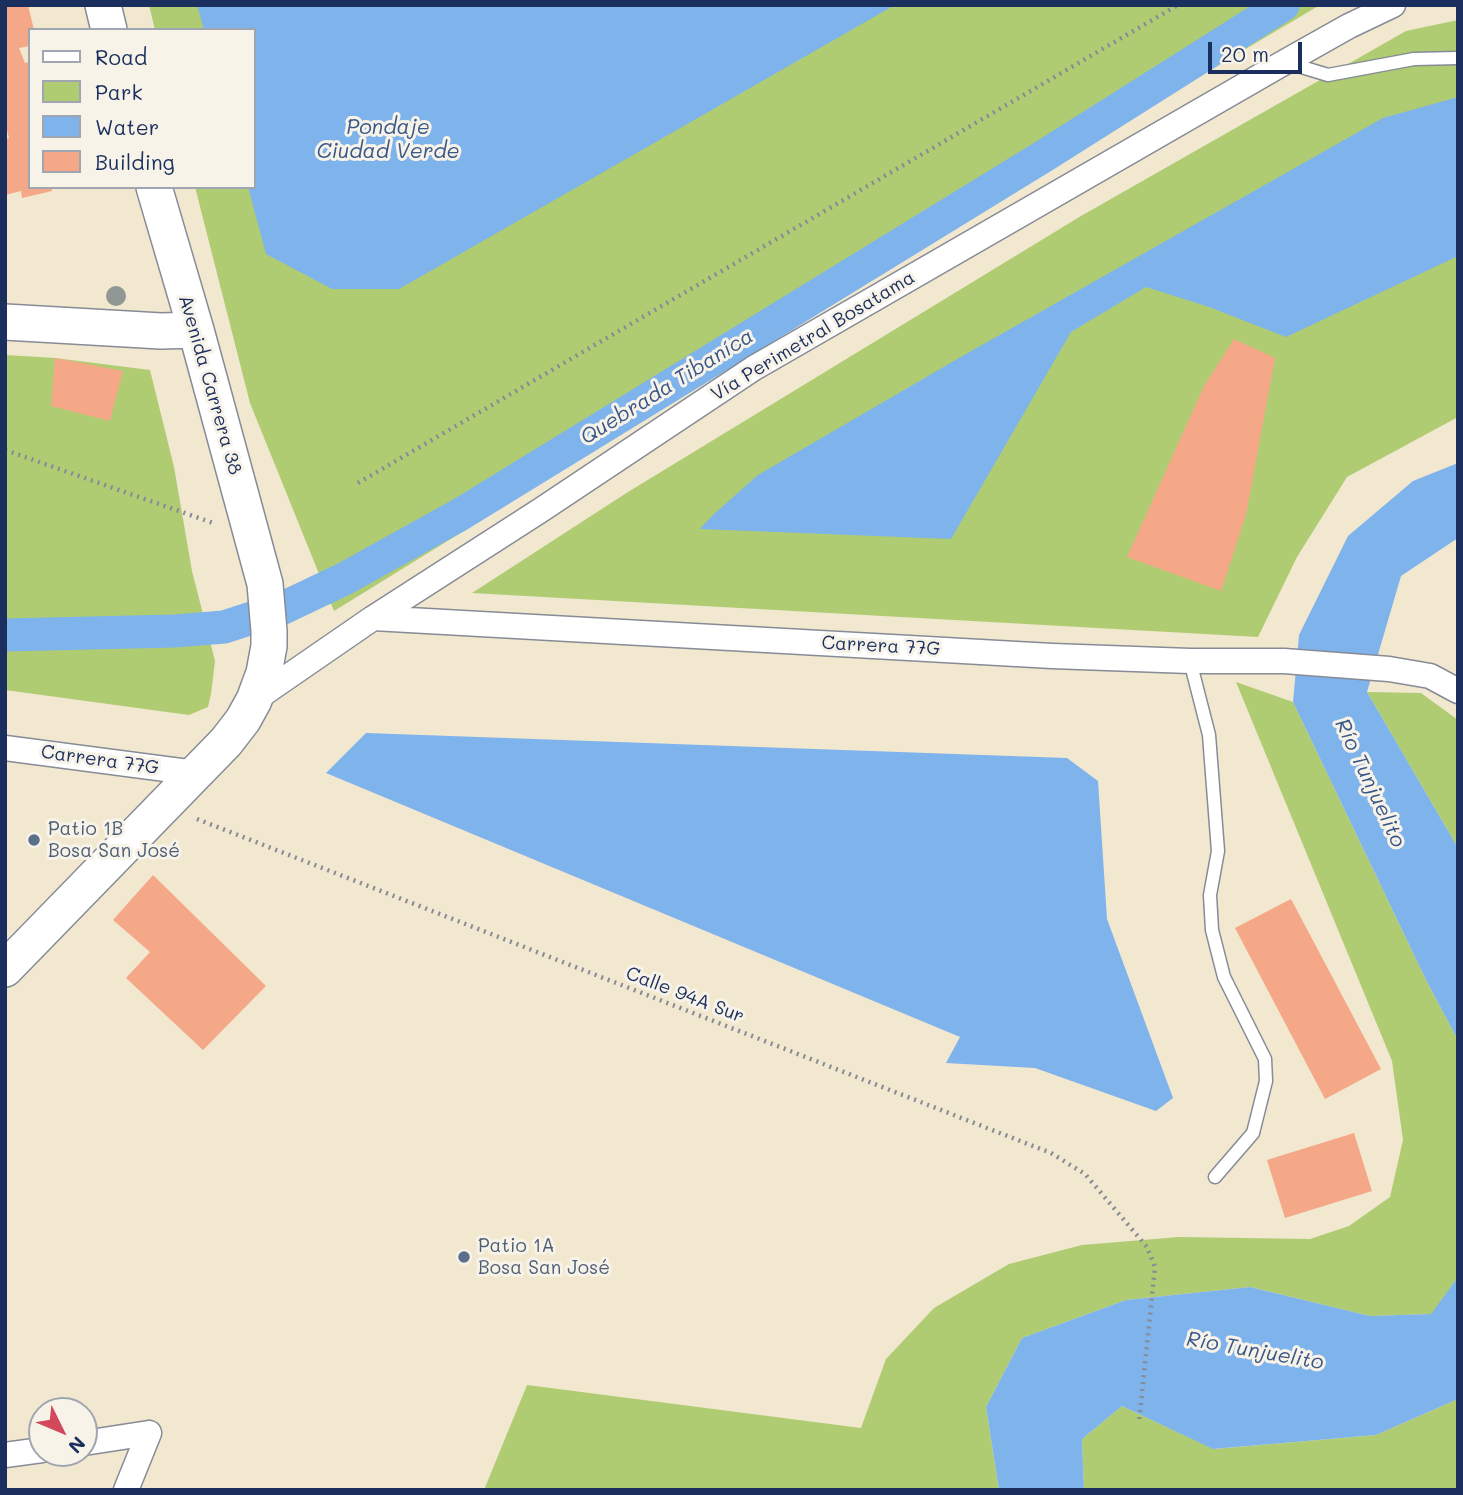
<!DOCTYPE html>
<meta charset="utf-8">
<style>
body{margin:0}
#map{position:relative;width:1463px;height:1495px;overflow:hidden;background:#f2e7cf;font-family:Mali,sans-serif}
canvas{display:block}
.frame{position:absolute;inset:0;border:7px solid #1b2f5e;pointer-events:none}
.legend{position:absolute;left:28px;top:28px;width:228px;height:161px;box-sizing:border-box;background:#f7f3e8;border:2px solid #9fa5b1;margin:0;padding:9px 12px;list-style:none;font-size:21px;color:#1b2f5e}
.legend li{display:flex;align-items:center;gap:14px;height:35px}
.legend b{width:35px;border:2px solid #9fa5b1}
.north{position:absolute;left:28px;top:1397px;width:70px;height:70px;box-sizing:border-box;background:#f7f3e8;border:2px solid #9fa5b1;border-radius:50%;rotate:133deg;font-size:19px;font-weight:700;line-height:28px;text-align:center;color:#1b2f5e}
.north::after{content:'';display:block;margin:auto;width:24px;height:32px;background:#d1495b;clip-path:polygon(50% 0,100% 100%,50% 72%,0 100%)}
.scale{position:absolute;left:1208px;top:42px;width:94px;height:32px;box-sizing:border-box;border:4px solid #1b2f5e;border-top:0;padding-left:9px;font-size:21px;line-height:24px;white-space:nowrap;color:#1b2f5e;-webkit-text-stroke:5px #f7f3e8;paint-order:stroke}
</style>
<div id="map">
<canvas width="1463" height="1495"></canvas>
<div class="frame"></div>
<ul class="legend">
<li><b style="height:9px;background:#fff"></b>Road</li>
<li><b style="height:19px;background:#afcc73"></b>Park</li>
<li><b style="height:19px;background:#7fb3ec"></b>Water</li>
<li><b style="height:19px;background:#f4a887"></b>Building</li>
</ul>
<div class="north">N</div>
<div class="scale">20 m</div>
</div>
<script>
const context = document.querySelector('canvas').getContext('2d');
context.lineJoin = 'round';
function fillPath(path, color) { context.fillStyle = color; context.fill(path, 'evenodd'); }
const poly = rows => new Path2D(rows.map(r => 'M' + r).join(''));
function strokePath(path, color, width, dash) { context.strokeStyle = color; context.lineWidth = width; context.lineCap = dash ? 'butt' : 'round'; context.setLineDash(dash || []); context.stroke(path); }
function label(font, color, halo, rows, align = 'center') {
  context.font = font + ' Mali,sans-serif'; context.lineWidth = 6; context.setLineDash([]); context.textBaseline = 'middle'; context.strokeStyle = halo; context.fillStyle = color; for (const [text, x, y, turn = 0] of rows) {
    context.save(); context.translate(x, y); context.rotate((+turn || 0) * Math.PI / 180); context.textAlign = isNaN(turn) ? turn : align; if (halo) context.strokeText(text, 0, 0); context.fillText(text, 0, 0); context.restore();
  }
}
fillPath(poly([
 [149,5,1320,5,1227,60,334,611,250,403,195,187,254,187,254,30,155,30],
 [1458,20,1458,417,1347,477,1297,557,1258,637,472,593,628,492,1081,216,1406,31],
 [5,355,55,358,150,370,174,467,192,571,215,661,211,694,208,707,189,715,5,690],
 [1236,682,1293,702,1427,982,1458,1040,1458,1277,1432,1314,1370,1316,1250,1287,1126,1300,1022,1338,986,1407,999,1490,484,1490,527,1385,861,1428,886,1359,934,1308,1009,1264,1082,1245,1179,1237,1310,1239,1349,1226,1390,1197,1403,1140,1392,1061],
 [1367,692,1421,693,1458,720,1458,848],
 [1458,1399,1458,1490,1084,1490,1082,1439,1122,1406,1214,1449,1376,1435]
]), '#afcc73');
fillPath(poly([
 [197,5,895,5,399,289,332,289,266,254,248,187,254,187,254,30,204,30],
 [1458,97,1458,256,1286,337,1209,307,1146,287,1071,332,951,539,700,529,714,514,758,475,959,358,1383,118],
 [1458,463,1458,538,1401,576,1367,692,1458,848,1458,1040,1427,982,1293,702,1299,635,1348,536,1413,481],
 [366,733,1067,758,1098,781,1107,919,1173,1098,1156,1111,1035,1068,946,1063,960,1037,326,773],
 [1458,1277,1458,1399,1376,1435,1213,1449,1122,1406,1082,1439,1084,1490,999,1490,986,1407,1022,1338,1126,1300,1250,1287,1370,1316,1431,1314]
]), '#7fb3ec');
strokePath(poly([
 [5,635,175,631,224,627,283,608,344,579,461,514,1044,156,1283,5]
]), '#7fb3ec', 33);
fillPath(poly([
 [5,5,28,5,34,30,30,30,30,46,19,48,25,63,30,62,30,187,51,187,52,191,22,198,21,191,5,195,5,139,9,138,5,123],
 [1234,339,1275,358,1246,515,1221,591,1127,557,1204,386],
 [55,358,123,371,110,421,51,406],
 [153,875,266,986,203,1050,126,978,150,952,113,920],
 [1291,899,1381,1069,1325,1099,1235,928],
 [1354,1133,1372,1191,1285,1218,1267,1160]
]), '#f4a887');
const lane = poly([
 [1285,62,1328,75,1414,59,1458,58],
 [1190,661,1209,735,1218,851,1210,895,1212,930,1224,977,1265,1059,1266,1081,1253,1133,1215,1177]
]);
const street = poly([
 [373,618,1052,656,1190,661,1284,661,1389,669,1430,676,1458,691],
 [254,700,373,618,541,510,754,368,1285,62,1349,26,1393,5],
 [5,748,196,773],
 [84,1443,149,1433],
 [5,1455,42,1450],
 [126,1490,149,1433]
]);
const secondary = poly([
 [103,5,109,30],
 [5,322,161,331,196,330],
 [5,969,226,742,243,720,254,700,264,673,269,646,269,631,265,584,196,330,154,187]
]);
strokePath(lane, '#868b96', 15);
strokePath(street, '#868b96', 27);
strokePath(secondary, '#868b96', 38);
strokePath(poly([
 [5,450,216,524],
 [358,483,1178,5],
 [197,819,1051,1153,1085,1174,1147,1247,1155,1267,1139,1422]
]), '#868b96', 4.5, [2, 5]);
strokePath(lane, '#fff', 12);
strokePath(street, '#fff', 24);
strokePath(secondary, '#fff', 35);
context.fillStyle = '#909794';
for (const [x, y] of [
 [116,296]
]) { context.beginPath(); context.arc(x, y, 10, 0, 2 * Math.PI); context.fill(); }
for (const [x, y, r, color] of [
 [34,840,7,"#5c6f8a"],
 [464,1257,7,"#5c6f8a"]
]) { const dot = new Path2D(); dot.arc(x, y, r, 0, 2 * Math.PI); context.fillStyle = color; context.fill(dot); strokePath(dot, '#f7f3e8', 2.5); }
label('19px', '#1b2f5e', '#f7f3e8', [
 ["Vía Perimetral Bosatama",813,336,-31],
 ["Avenida Carrera 38",210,385,74],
 ["Carrera 77G",881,646,3],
 ["Carrera 77G",100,760,8],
 ["Calle 94A Sur",685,995,21]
]);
label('19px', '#4e5e75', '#f7f3e8', [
 ["Patio 1B",48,829],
 ["Bosa San José",48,851],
 ["Patio 1A",478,1246],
 ["Bosa San José",478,1268]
], 'left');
label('italic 21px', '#395789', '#f7f3e8', [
 ["Pondaje",388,128],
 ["Ciudad Verde",388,152],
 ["Quebrada Tibaníca",667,387,-32],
 ["Río Tunjuelito",1370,783,65],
 ["Río Tunjuelito",1255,1351,10]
]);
</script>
